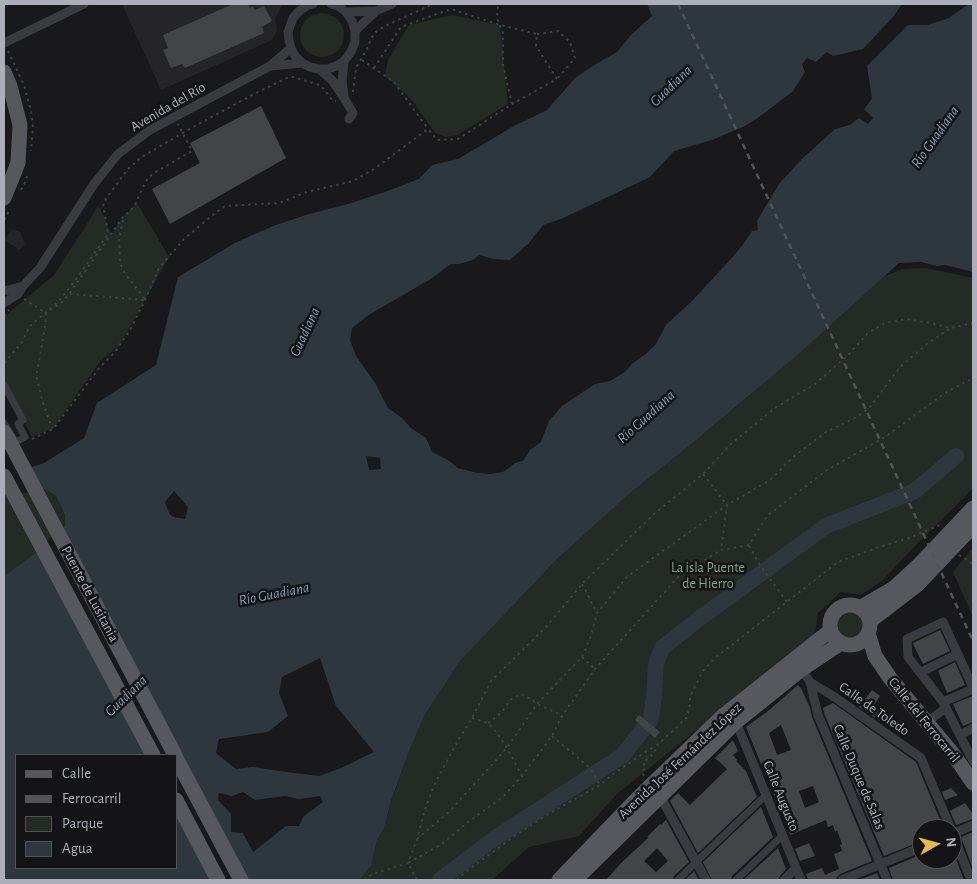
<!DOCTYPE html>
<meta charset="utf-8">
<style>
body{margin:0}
#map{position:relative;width:977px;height:884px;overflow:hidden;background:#19191b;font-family:"Alegreya Sans",sans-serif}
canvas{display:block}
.frame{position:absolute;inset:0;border:5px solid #acafba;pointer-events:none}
.legend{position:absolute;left:15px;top:754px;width:162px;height:115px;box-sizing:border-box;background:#141416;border:1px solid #515258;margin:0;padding:6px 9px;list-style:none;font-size:15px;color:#acafba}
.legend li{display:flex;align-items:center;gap:10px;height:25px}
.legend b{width:25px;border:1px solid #515258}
.north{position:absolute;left:912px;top:819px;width:50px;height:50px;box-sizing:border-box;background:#141416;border:1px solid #515258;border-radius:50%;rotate:83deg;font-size:14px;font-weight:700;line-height:20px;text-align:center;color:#acafba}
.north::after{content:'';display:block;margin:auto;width:18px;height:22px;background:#e7b945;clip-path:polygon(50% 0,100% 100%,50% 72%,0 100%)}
</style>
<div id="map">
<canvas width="977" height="884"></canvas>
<div class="frame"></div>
<ul class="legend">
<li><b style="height:6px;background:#56585e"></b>Calle</li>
<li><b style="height:6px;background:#515358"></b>Ferrocarril</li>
<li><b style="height:14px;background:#232b24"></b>Parque</li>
<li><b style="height:14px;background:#2f373e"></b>Agua</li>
</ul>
<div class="north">N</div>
</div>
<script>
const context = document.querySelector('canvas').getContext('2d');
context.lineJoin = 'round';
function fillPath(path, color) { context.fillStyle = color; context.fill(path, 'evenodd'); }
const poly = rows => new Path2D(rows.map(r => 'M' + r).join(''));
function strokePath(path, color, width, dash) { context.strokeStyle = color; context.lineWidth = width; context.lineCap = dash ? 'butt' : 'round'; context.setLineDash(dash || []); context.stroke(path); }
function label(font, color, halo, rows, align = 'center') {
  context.font = font + ' "Alegreya Sans",sans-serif'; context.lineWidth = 5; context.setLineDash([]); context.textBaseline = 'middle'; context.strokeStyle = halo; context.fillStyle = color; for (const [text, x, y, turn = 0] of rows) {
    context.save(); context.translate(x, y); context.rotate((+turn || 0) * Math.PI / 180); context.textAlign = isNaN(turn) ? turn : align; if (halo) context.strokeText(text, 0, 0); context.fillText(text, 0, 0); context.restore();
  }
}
fillPath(poly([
 [122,4,283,4,275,19,277,31,272,40,161,90],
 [12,229,20,232,25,244,20,250,4,240]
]), '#252528');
fillPath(poly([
 '300 35a22 22 0 1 1 44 0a22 22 0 1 1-44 0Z',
 [452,15,500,25,508,104,457,135,446,137,435,133,412,100,385,76,388,60,409,25],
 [137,203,169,257,119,346,101,360,53,429,32,437,4,381,4,317,54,275,99,205,111,235,123,217],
 [926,268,973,278,973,488,914,547,881,582,860,595,841,592,818,613,815,635,617,794,579,836,529,847,492,880,360,880,360,879,371,866,377,840,384,828,391,802,408,754,424,716,460,661,493,625,555,561,629,494,689,446,744,400,883,277,902,269],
 [44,489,56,496,65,515,65,526,49,543,4,576,4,498,21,490],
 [973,547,973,617,953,572],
 '837 625a13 13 0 1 1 26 0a13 13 0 1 1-26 0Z'
]), '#232b24');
fillPath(poly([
 [647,4,902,4,893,17,863,49,833,56,827,52,816,62,807,58,802,64,805,72,793,91,762,115,745,126,712,140,674,151,650,177,561,219,543,225,529,243,510,260,493,259,479,255,473,260,459,264,451,264,429,280,370,314,352,328,350,340,356,356,375,383,388,408,402,418,411,428,426,438,432,452,448,460,458,468,477,473,490,474,503,472,515,463,523,461,530,450,541,442,549,421,562,406,595,384,610,381,625,372,633,363,646,354,656,344,666,325,691,302,731,259,742,246,752,231,758,230,757,221,779,184,803,158,835,129,850,125,859,118,868,124,873,118,864,109,872,99,867,66,908,25,928,25,949,18,969,4,973,4,973,272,945,265,937,266,921,262,899,263,796,356,689,446,629,494,555,561,460,661,424,716,408,754,391,801,384,828,377,840,371,866,360,879,360,880,4,880,4,576,49,543,65,526,65,515,56,496,44,489,21,490,4,498,4,477,44,463,84,438,97,403,156,365,178,277,235,243,273,226,309,214,348,204,385,192,419,179,432,165,458,159,514,126,547,110,575,78,596,64,617,52,631,35,652,16],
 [366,456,380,458,381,469,369,470],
 [174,491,188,507,185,519,173,517,169,513,165,502],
 [320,658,336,706,374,752,341,768,319,776,279,771,253,767,236,769,216,753,219,739,268,732,288,716,279,693,282,677],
 [16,755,176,755,176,868,16,868],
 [243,792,255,800,285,796,299,799,320,796,323,802,303,817,299,826,286,826,253,852,243,833,231,832,231,814,218,800,219,793,232,796]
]), '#2f373e');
fillPath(poly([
 [28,466,42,492,21,493,10,498,4,474],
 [61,527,247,880,212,880,176,812,176,755,146,755,37,548,47,541]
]), '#19191b');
strokePath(poly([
 [440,880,495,838,622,756,651,719,654,696,656,664,662,648,700,618,826,526,915,491,956,456]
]), '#2f373e', 16);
fillPath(poly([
 [233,4,248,4,250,8,253,6,255,10,264,6,272,21,262,27,264,33,185,68,182,64,171,68,163,50,168,48,163,35],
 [261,106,286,158,170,224,152,189,200,163,190,143],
 [940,630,950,651,923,664,914,646,913,643],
 [955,662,965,685,947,693,938,671],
 [798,685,801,688,810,708,812,717,872,861,840,874,837,877,836,880,808,880,806,874,822,868,825,875,839,869,834,854,842,851,840,845,842,844,837,830,835,832,833,825,828,827,826,820,790,835,746,727,768,711],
 [781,725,791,750,777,755,769,733],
 [813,786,819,802,805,808,799,791],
 [872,690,880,696,874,705,892,718,886,725,859,707],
 [973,696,973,722,963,726,953,704],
 [833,703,916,762,944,829,922,829,922,841,884,856,824,713,823,708],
 [639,715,660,732,655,738,635,720],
 [733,740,738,751,733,755,737,760,736,761,746,771,757,797,698,853,670,801,678,793,690,805,727,769,715,758],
 [951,788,958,795,945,800,942,792],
 [965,803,973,814,973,819,956,825,950,811],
 [761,807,773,837,732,876,731,880,712,880,703,862],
 [666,820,689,862,674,876,673,880,606,880,621,863,648,838,647,837,660,824,661,825],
 [657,848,668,861,656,872,644,861],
 [973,832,973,869,961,837],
 [809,843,815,856,800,861,795,849],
 [778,848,786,869,780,876,778,880,743,880],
 [952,849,964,880,893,880,889,868,922,854,922,859,952,859],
 [694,871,699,880,685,880],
 [877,873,880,880,858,880,864,878]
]), '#434448');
strokePath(poly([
 [537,34,558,31,570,42,575,58,557,79],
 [8,51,24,85,31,111,33,127,31,151],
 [362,60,394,82,428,129],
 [374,68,401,27,451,9,500,25,537,34,536,46,557,79,512,104],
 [353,92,356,68,368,47,371,38,376,32,383,27,433,4],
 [21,190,25,182,27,176],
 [4,220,10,209],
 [123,220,119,238,120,263,125,274,145,299],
 [70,294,145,300],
 [24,299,46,313,45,327,37,372,37,379,42,400,52,428],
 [50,310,61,303,69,294,123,217,134,207,144,185,148,178,154,173,192,151,178,124],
 [4,316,9,310],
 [4,363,22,342,30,326,59,301,74,282,108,234,103,203,128,169,140,158,186,131,254,94,289,77,293,77,319,85,324,89,332,100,336,101],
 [32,439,53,429,100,367,115,352,130,330,145,300,159,268,184,239,214,214,225,206,279,203,307,192,353,181,374,169,428,129,437,140,458,139,512,104,503,65,503,33,497,18,498,4],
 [703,474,727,505,721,550],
 [749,546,760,565,787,602],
 [959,555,973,564],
 [582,584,597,613],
 [582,657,595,669],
 [472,718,488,723,497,733,507,748,522,776],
 [488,723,502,712,510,700,521,694,531,699,537,704,561,715],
 [552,736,590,768,600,785],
 [644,776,642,772,646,767,643,763,655,752,656,746,677,727,687,717,690,704,690,697,702,672,715,658,838,562,879,547,909,538,940,525],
 [417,839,449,812,507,748,537,704,582,657,591,636,597,613,628,576,727,505,770,480,793,457,826,432,857,417,870,407,900,367,927,344,949,329],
 [364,880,373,874,408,863,417,839,425,809,435,783,460,737,472,718,491,681,547,626,582,584,654,514,703,474,732,443,775,408,815,384,848,355,868,333,885,323,906,319,931,323,950,328,973,323],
 [417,880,408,863,442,844,468,822,503,797,522,776,552,736,562,716,595,669,679,576,721,550,749,545,767,516,827,470,885,437,945,393,967,381,973,379],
 [457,880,464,873,516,835,550,813,600,785,613,774,650,749,655,747]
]), '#404247', 2, [2.5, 4]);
strokePath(poly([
 [4,385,23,420,18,424,25,437,16,442,4,423],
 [678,880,696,862,766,795],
 [736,880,783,835]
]), '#3a3b40', 7);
strokePath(poly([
 [313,4,308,5,298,12,293,18,288,32,289,40,291,48,295,56,302,63,310,67,319,69,328,69,336,66,344,61,351,52,355,42,355,31,352,21,346,12,338,6,331,4],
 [346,12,376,11],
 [355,31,376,11,392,4],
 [4,43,84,4],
 [271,66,302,63],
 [319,69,332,80,344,98,353,113,349,119],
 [344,95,342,81,344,61],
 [4,291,23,286],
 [4,303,18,294,23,286,40,268,94,184,118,154,150,130,270,66,291,48],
 [802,669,810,682,833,696,921,758,951,829],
 [921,672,958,654],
 [810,682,818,715,887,880],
 [973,687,943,622,907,639,908,657,943,702,973,761],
 [943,702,973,689],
 [736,722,801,880],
 [927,722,946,708],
 [960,735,973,728],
 [660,796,706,880],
 [952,832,971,880],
 [952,834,973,825],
 [784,880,796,868],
 [842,880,922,847]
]), '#3a3b40', 9);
strokePath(poly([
 [4,72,10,86,20,125,18,163,4,198],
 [4,432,11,444],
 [4,476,153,755],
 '830 625a20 20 0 1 1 40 0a20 20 0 1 1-40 0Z',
 [860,608,894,588,920,564,973,508],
 [870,621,917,585,973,526],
 [868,633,875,656,890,678,953,754,973,783],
 [176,758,241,880],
 [176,800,218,880],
 [559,880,639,797,724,715,831,630],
 [575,880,736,722,802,669,841,643]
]), '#56585e', 15);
strokePath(poly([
 [678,4,973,641]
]), '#515358', 2.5, [6, 5]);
strokePath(poly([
 [11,444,175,755]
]), '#56585e', 15);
label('14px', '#acafba', '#141416', [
 ["Avenida del Río",168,107,-30],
 ["Puente de Lusitania",90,594,62],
 ["Calle de Toledo",874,709,35],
 ["Calle del Ferrocarril",924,720,51],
 ["Avenida José Fernández López",680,761,-43],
 ["Calle Duque de Salas",859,777,67],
 ["Calle Augusto",781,796,68]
]);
label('14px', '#84a388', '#141416', [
 ["La isla Puente",708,568],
 ["de Hierro",708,584]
]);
label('italic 15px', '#869bb2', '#141416', [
 ["Guadiana",671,86,-44],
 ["Río Guadiana",935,137,-55],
 ["Guadiana",305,332,-65],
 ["Río Guadiana",646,417,-42],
 ["Río Guadiana",274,594,-11],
 ["Guadiana",126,696,-44]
]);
</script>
